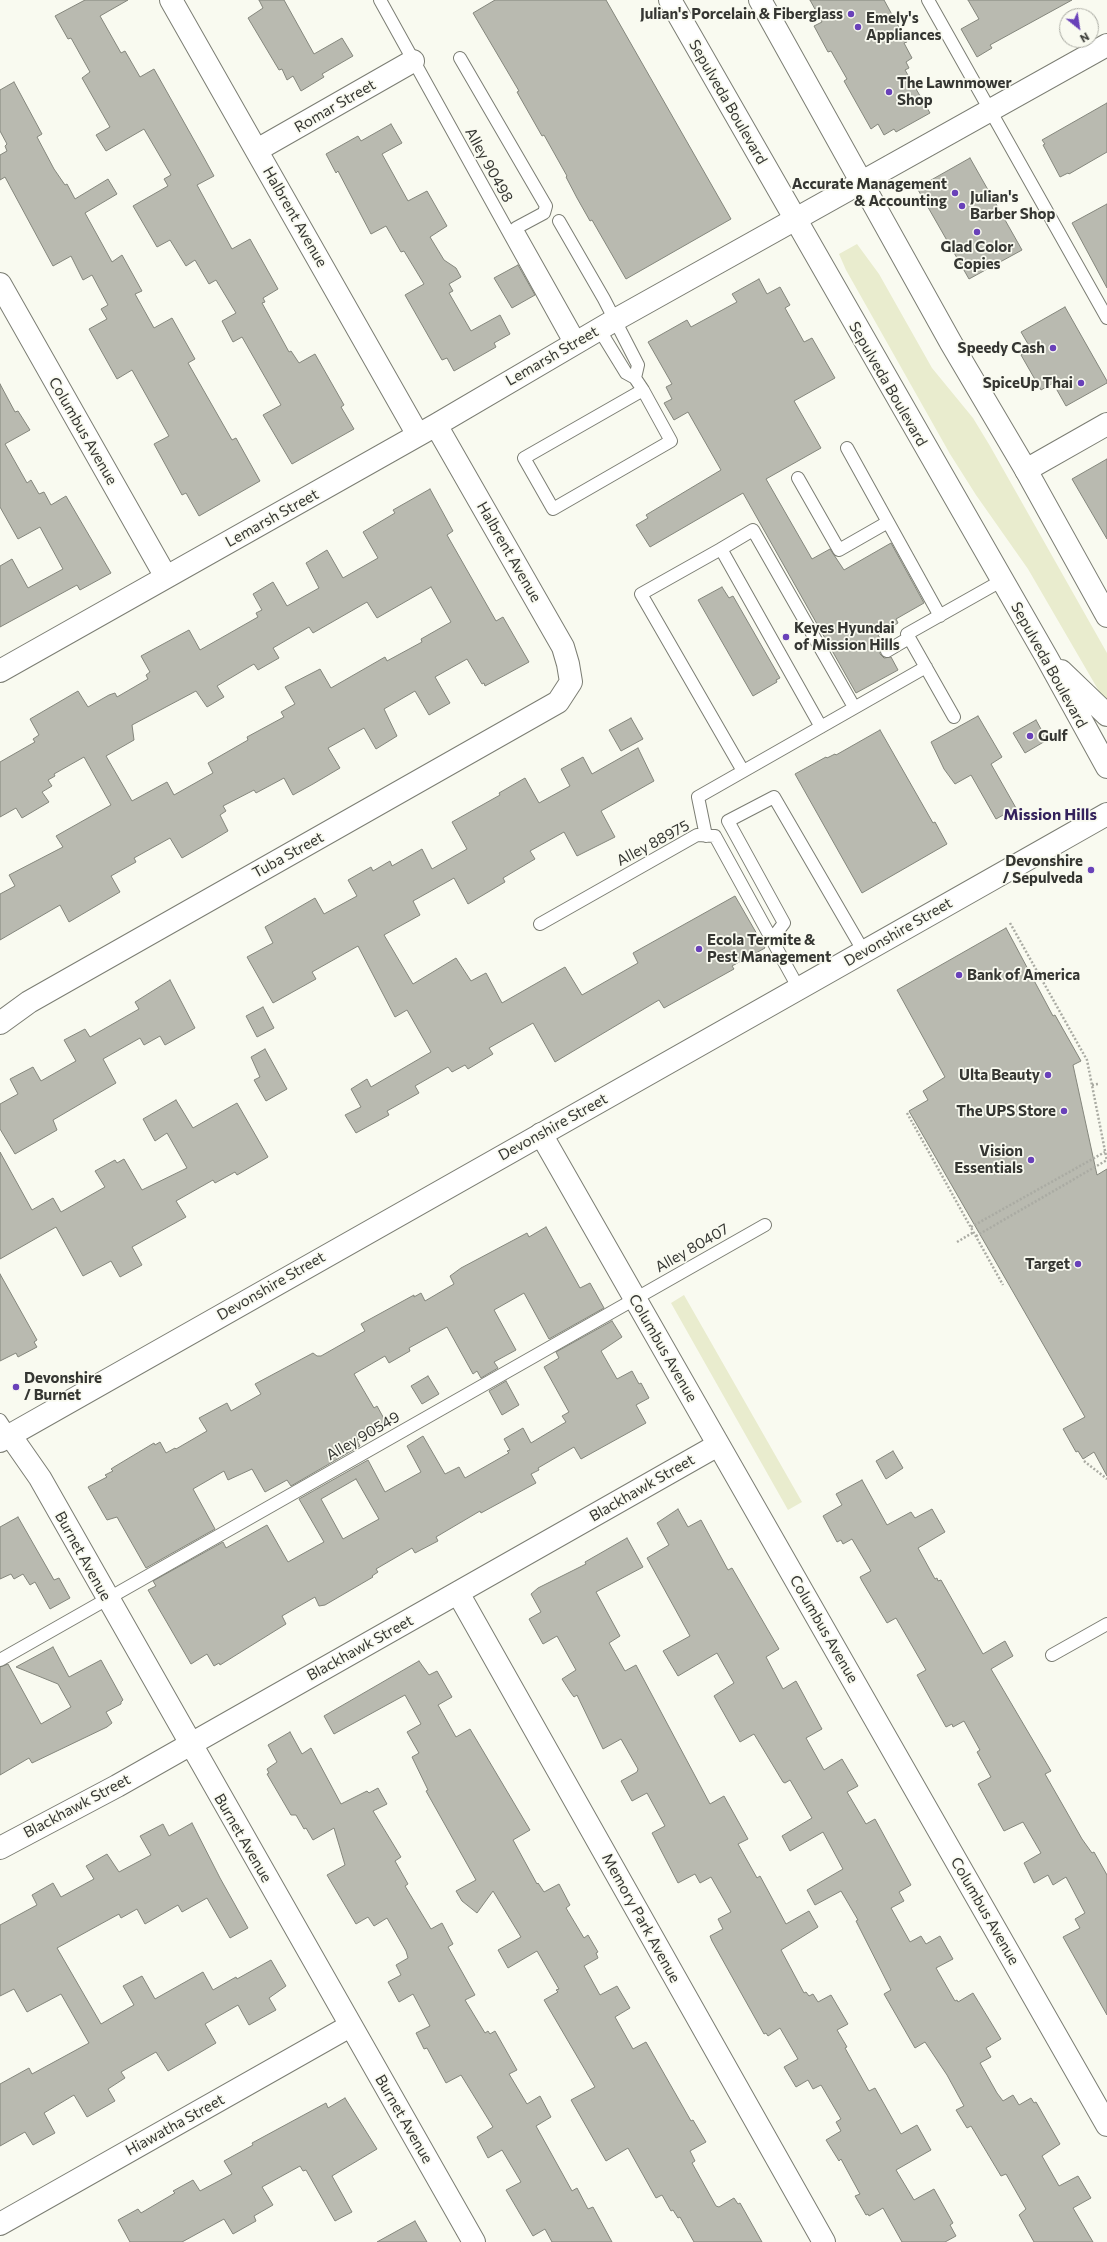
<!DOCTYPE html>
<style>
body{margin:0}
#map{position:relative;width:1107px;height:2242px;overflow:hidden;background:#f9faf0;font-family:Commissioner,sans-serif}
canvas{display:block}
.north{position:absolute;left:1059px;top:8px;width:40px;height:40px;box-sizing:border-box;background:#f9faf0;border:1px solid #abaca4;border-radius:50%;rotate:150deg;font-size:11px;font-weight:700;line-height:16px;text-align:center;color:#353632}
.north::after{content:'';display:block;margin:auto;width:14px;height:18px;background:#6941b9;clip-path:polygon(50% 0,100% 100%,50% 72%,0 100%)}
</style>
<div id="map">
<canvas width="1107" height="2242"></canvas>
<div class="north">N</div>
</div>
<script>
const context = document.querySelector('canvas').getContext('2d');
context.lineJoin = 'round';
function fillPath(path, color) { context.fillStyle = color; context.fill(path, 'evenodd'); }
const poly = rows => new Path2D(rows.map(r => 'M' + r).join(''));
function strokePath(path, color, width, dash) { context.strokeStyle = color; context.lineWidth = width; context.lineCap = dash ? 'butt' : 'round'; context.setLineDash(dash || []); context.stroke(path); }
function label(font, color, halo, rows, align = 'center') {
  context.font = font + ' Commissioner,sans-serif'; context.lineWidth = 3.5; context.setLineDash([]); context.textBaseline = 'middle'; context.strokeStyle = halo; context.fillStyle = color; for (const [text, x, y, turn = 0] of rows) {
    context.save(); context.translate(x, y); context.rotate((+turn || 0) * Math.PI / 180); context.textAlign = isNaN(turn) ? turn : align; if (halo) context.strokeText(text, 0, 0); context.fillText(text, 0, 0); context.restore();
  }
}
fillPath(poly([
 [857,244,879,274,932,368,973,418,990,446,1107,653,1107,705,1028,569,976,495,950,454,846,270,839,254],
 [684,1295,802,1502,788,1510,671,1303]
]), '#e9ecce');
const building = poly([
 [85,0,128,0,100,16,121,53,125,51,140,77,154,69,203,156,214,176,197,185,232,249,250,239,278,289,263,298,265,302,262,303,289,352,291,351,299,363,315,354,344,405,341,407,354,429,292,464,263,415,281,405,242,337,233,342,222,321,236,313,216,280,209,284,195,260,186,266,170,240,157,247,133,206,168,186,164,179,171,175,144,129,106,151,96,135,110,127,82,78,90,72,71,38,68,39,55,16,85,0],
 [259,0,284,0,314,54,342,38,353,56,322,74,324,77,301,91,293,76,287,80,282,69,279,70,248,18,263,8,259,0],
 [495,0,606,0,731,219,626,279,592,220,590,221,577,198,566,177,567,176,544,135,542,136,517,92,519,91,473,13,495,0],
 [810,0,884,0,907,42,904,43,912,58,906,62,909,68,905,70,930,113,896,132,894,129,884,135,878,124,871,129,844,81,847,79,831,51,828,52,814,26,822,22,810,0],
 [968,0,1072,0,990,45,992,48,977,57,961,29,979,19,968,0],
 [14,82,42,134,37,137,54,169,65,185,67,184,75,199,108,179,117,194,85,213,112,262,122,255,142,291,135,294,154,328,172,318,195,359,188,363,232,440,236,438,260,481,199,516,186,493,182,495,154,444,169,436,132,370,117,379,89,329,107,319,101,309,108,305,92,275,83,280,71,256,53,266,5,177,0,180,0,155,7,151,5,146,7,144,0,131,0,90,14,82],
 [1107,103,1107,152,1069,174,1068,173,1060,177,1043,145,1045,144,1042,140,1107,103],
 [391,124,402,143,382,154,408,201,427,191,447,226,430,237,444,260,456,268,461,277,449,284,453,291,449,293,471,331,500,315,510,334,494,343,496,347,454,371,447,358,442,360,405,295,424,284,404,251,401,252,386,226,371,234,338,171,336,173,326,154,358,136,361,141,391,124],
 [970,158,1022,250,969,279,917,188,970,158],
 [1107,204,1107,288,1072,223,1107,204],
 [518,265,535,295,512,308,494,278,518,265],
 [759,279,767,294,780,287,790,305,785,308,804,342,812,338,835,378,794,401,821,448,766,479,812,559,830,549,844,570,891,543,924,603,896,619,898,623,878,635,884,644,880,648,880,654,884,658,891,657,898,670,856,693,743,493,650,547,636,525,648,518,646,515,721,470,688,412,674,420,664,403,672,399,666,387,672,384,648,342,687,320,691,327,737,302,732,294,759,279],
 [1065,307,1107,381,1107,383,1066,406,1053,383,1041,390,1021,355,1031,349,1021,332,1065,307],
 [0,384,15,412,18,411,30,430,5,444,27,483,31,480,39,494,44,492,51,505,66,496,111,573,80,590,77,585,0,627,0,566,12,559,28,588,63,569,40,527,18,539,0,507,0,384],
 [1107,459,1107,539,1072,479,1107,459],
 [430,489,453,531,447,535,496,621,503,617,529,662,485,686,484,683,482,684,467,659,435,677,450,703,429,715,415,691,384,709,397,736,376,749,364,728,328,748,340,768,313,784,293,795,284,778,256,793,254,790,223,806,226,811,220,815,228,831,203,846,182,858,170,838,134,858,136,862,111,876,120,892,69,922,60,905,0,940,0,894,15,886,9,875,63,847,56,836,111,805,84,757,54,774,55,776,48,780,52,786,42,792,49,802,22,818,16,808,0,817,0,762,35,742,33,739,39,735,30,719,78,691,88,707,109,695,115,693,117,697,148,679,146,675,150,672,141,656,189,630,200,650,258,617,256,613,262,610,253,594,273,582,287,606,319,588,306,563,327,550,343,578,378,558,363,532,395,513,393,510,430,489],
 [431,587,451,622,421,639,422,642,387,661,385,657,331,688,320,669,285,687,295,704,281,712,284,717,247,737,248,740,208,763,213,773,174,795,167,782,132,801,106,756,134,740,132,725,196,691,207,707,224,697,217,686,254,664,258,670,279,658,273,648,309,627,313,633,367,602,377,618,431,587],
 [722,587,729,598,733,596,780,678,776,680,777,682,753,696,698,600,722,587],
 [978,716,1002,757,991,764,1016,808,996,819,971,775,955,784,944,769,931,742,978,716],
 [631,718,643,739,621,751,609,730,631,718],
 [1036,720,1047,740,1025,753,1013,733,1036,720],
 [880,730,933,823,935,822,947,844,862,893,795,774,826,757,827,758,835,754,836,755,880,730],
 [638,748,654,781,601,811,615,837,577,856,564,832,530,851,535,859,503,878,505,882,468,904,454,878,413,901,420,915,384,935,413,984,456,958,471,981,486,973,502,1003,565,967,582,995,638,963,633,953,735,896,765,948,732,966,734,969,664,1008,659,1000,555,1062,533,1023,489,1048,493,1054,468,1069,465,1065,452,1072,448,1067,415,1086,419,1093,387,1111,389,1115,356,1133,345,1115,361,1107,351,1089,367,1079,371,1087,431,1052,407,1010,395,1017,358,946,312,972,316,979,273,1003,247,957,273,943,265,927,315,898,324,914,357,896,348,880,371,867,373,871,390,861,392,866,422,849,432,869,467,849,452,822,500,795,499,793,525,778,539,803,570,786,561,769,583,757,592,774,638,748],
 [1006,928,1053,1016,1055,1015,1081,1061,1073,1065,1097,1175,1107,1169,1107,1476,1094,1452,1083,1459,1078,1451,1076,1452,1063,1429,1085,1417,909,1111,928,1100,923,1091,945,1077,897,990,1006,928],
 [170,980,195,1028,165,1045,160,1036,144,1045,140,1038,103,1059,116,1083,53,1120,57,1130,15,1154,0,1129,0,1104,18,1094,10,1079,33,1067,41,1081,76,1061,64,1040,85,1029,90,1037,139,1009,135,1002,170,980],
 [263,1007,274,1028,257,1037,246,1016,263,1007],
 [265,1049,287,1089,266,1101,254,1080,260,1077,251,1057,265,1049],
 [176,1100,193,1128,237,1103,268,1157,237,1175,235,1172,215,1183,213,1180,176,1201,186,1217,132,1247,142,1265,120,1277,111,1261,83,1276,56,1227,0,1259,0,1152,32,1210,53,1198,61,1212,105,1187,95,1171,115,1160,117,1163,124,1159,142,1190,187,1168,167,1133,155,1141,143,1119,176,1100],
 [546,1227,580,1288,590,1283,604,1308,549,1339,524,1293,494,1310,516,1350,494,1362,498,1368,481,1378,477,1371,473,1374,447,1327,409,1348,410,1351,389,1363,385,1356,354,1374,374,1408,377,1406,387,1424,357,1440,360,1446,291,1486,287,1480,265,1492,252,1469,228,1480,224,1471,193,1489,215,1529,146,1568,117,1517,107,1520,88,1487,107,1477,105,1475,113,1471,111,1469,114,1467,154,1443,155,1445,160,1442,166,1453,175,1448,176,1449,207,1431,199,1418,227,1403,231,1411,261,1394,255,1384,313,1353,317,1356,321,1356,365,1331,361,1324,414,1295,414,1297,421,1293,425,1301,454,1284,450,1276,461,1268,527,1233,529,1237,546,1227],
 [0,1274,37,1340,34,1342,37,1347,18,1357,16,1353,0,1361,0,1274],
 [612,1321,622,1337,601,1351,617,1379,632,1371,639,1384,641,1383,649,1398,636,1405,646,1423,581,1459,574,1447,538,1468,539,1470,531,1474,536,1483,481,1513,480,1511,436,1537,438,1541,415,1553,412,1548,376,1569,378,1572,372,1576,373,1577,325,1605,319,1606,315,1597,282,1616,286,1624,220,1665,219,1663,214,1666,207,1654,191,1664,148,1590,156,1586,153,1581,223,1542,226,1548,267,1525,288,1562,324,1542,299,1499,368,1460,385,1492,421,1472,407,1446,423,1436,445,1474,459,1467,465,1478,509,1453,507,1451,510,1450,504,1439,523,1428,531,1443,566,1422,562,1416,569,1412,544,1367,559,1358,556,1352,612,1321],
 [356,1479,379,1519,343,1539,321,1499,356,1479],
 [428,1376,439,1394,422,1404,411,1386,428,1376],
 [506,1381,519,1405,502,1415,489,1391,506,1381],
 [893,1451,903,1468,886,1479,876,1461,893,1451],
 [862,1480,887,1525,911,1512,915,1518,932,1509,945,1532,918,1548,935,1579,937,1578,938,1581,941,1580,983,1654,1005,1641,1013,1656,991,1669,1051,1771,1045,1774,1065,1809,1082,1839,1092,1853,1094,1852,1107,1875,1107,2015,1063,1937,1080,1928,1075,1919,1085,1913,1066,1877,1053,1885,1048,1875,1034,1883,1024,1863,1041,1853,1023,1822,1004,1831,978,1784,991,1777,977,1752,980,1750,964,1721,953,1727,952,1724,946,1727,917,1675,926,1670,896,1618,887,1623,862,1581,860,1577,871,1571,852,1539,843,1544,841,1540,837,1542,823,1516,842,1505,836,1494,862,1480],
 [678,1509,688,1527,701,1520,728,1570,732,1568,779,1649,766,1657,783,1689,796,1681,822,1729,806,1738,824,1770,842,1759,858,1786,847,1792,866,1824,875,1819,911,1885,899,1892,904,1901,891,1908,910,1942,921,1936,926,1944,940,1936,953,1959,936,1968,955,2001,957,2000,958,2002,973,1993,1001,2039,986,2048,991,2057,980,2063,997,2093,1003,2101,1013,2095,1019,2105,1031,2098,1034,2103,1036,2102,1060,2144,1042,2156,1059,2186,1078,2176,1091,2198,1073,2208,1093,2242,1034,2242,1019,2215,1026,2209,1006,2174,1001,2176,971,2126,967,2128,956,2110,964,2106,947,2075,925,2042,915,2048,884,1994,891,1990,856,1921,858,1920,841,1891,815,1905,807,1890,843,1869,823,1832,790,1851,782,1836,812,1818,790,1780,785,1783,783,1782,754,1734,740,1742,714,1696,734,1683,717,1653,678,1676,663,1651,690,1636,647,1558,669,1545,657,1523,678,1509],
 [18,1517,54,1580,59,1578,70,1598,50,1609,35,1582,30,1585,23,1574,14,1579,11,1574,0,1579,0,1527,18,1517],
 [627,1538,643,1567,596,1592,620,1636,609,1643,625,1671,636,1665,710,1804,724,1796,748,1839,738,1844,757,1878,760,1876,786,1924,809,1911,818,1927,781,1950,804,1993,806,1992,809,1996,813,1994,818,2002,831,1995,848,2024,837,2030,847,2047,845,2048,869,2091,875,2088,901,2134,917,2125,931,2150,896,2170,914,2200,934,2189,953,2223,950,2225,956,2236,945,2242,902,2242,883,2208,869,2216,868,2214,866,2215,855,2196,860,2194,841,2159,839,2161,826,2140,841,2131,836,2122,841,2119,821,2085,813,2089,808,2080,796,2087,784,2067,798,2059,780,2028,768,2036,766,2033,764,2034,712,1941,710,1936,723,1929,718,1919,731,1912,711,1877,700,1883,695,1874,678,1883,652,1833,665,1826,647,1793,632,1801,621,1781,637,1772,638,1769,621,1739,603,1749,577,1695,574,1697,571,1693,562,1679,576,1670,557,1636,543,1644,529,1619,541,1612,531,1594,538,1588,586,1564,585,1562,627,1538],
 [53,1647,69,1677,101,1660,123,1700,121,1702,121,1704,106,1712,112,1723,107,1727,32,1763,29,1758,0,1775,0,1667,8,1664,41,1724,71,1707,58,1684,16,1667,53,1647],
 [419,1661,429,1675,437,1671,452,1697,438,1705,456,1737,470,1729,530,1830,513,1840,537,1884,538,1883,544,1892,559,1884,570,1905,566,1908,584,1938,588,1935,598,1952,596,1953,598,1958,584,1966,600,1995,617,1986,630,2008,615,2017,633,2049,646,2042,691,2121,693,2120,706,2142,690,2151,695,2161,692,2163,716,2206,719,2207,734,2198,738,2204,740,2203,762,2242,694,2242,680,2217,678,2218,673,2210,671,2211,662,2195,656,2198,628,2148,606,2161,571,2100,595,2087,544,2000,558,1992,556,1990,559,1989,537,1951,508,1968,498,1950,521,1937,493,1891,477,1913,462,1901,456,1891,476,1880,426,1791,428,1790,412,1757,419,1753,407,1732,421,1724,405,1695,334,1734,324,1716,419,1661],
 [290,1732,302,1754,311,1748,341,1804,367,1791,369,1793,378,1788,387,1804,373,1811,401,1857,395,1861,408,1884,405,1886,431,1929,442,1923,453,1944,448,1947,475,1995,465,2000,485,2033,488,2031,490,2034,495,2031,517,2070,509,2074,527,2104,540,2096,551,2117,536,2126,572,2191,577,2188,588,2209,593,2207,612,2242,552,2242,545,2229,533,2236,506,2190,521,2182,502,2150,488,2158,477,2137,493,2127,461,2075,446,2083,427,2048,424,2049,416,2033,430,2026,413,1994,399,2002,388,1982,401,1975,396,1965,408,1958,406,1951,387,1918,374,1926,368,1917,356,1924,327,1875,345,1865,334,1828,313,1840,306,1828,304,1829,296,1815,291,1815,267,1774,269,1773,267,1769,277,1762,268,1745,290,1732],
 [192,1823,220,1878,248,1928,230,1938,207,1898,182,1912,178,1905,145,1924,137,1909,121,1918,119,1914,57,1948,101,2024,134,2005,123,1986,142,1976,155,1999,203,1972,213,1990,236,1977,237,1979,271,1960,286,1986,269,1998,276,2010,249,2025,238,2005,205,2024,216,2043,189,2059,168,2071,156,2052,121,2072,125,2078,108,2089,115,2101,87,2117,74,2095,44,2113,55,2133,33,2145,25,2132,0,2146,0,2084,29,2068,32,2074,89,2043,61,1994,27,2012,14,1989,0,1996,0,1925,37,1905,32,1895,53,1883,61,1897,94,1879,86,1866,107,1854,119,1872,151,1855,140,1836,163,1824,169,1836,192,1823],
 [345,2098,377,2149,332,2176,352,2212,335,2221,306,2170,303,2171,300,2166,262,2187,273,2205,254,2216,256,2221,233,2234,224,2219,182,2242,130,2242,118,2220,138,2209,141,2213,175,2193,173,2191,193,2180,200,2191,232,2174,224,2161,253,2145,252,2143,326,2103,328,2108,345,2098],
 [415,2221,427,2242,377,2242,415,2221]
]);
fillPath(building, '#b9bab0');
strokePath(building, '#84867c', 1);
const lane = poly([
 [380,0,571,345],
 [928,0,1107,318],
 [460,58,546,206,544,213,516,228,579,340],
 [559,221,604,299,638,365,635,378],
 [599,329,626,373,635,378,643,390,524,458,553,509,671,441,643,390],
 [847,448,940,616],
 [798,478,839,550,888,522],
 [721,549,753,530,854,707],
 [887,651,909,638],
 [954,717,907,634,1001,581],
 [743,771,641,594,721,549,821,727],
 [706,836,698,797,926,667],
 [540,924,697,835,715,836,799,989],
 [772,939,784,923,728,821,774,797,864,952],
 [0,1420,10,1435],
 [1052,1655,1107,1624],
 [0,1660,765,1225]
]);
const street = poly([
 [171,0,418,435],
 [257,150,413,61],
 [0,284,166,577],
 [1026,470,1107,424],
 [0,671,436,425,615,320,1107,45],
 [0,1023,29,1002,558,702,571,682,568,664,563,647,436,425],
 [541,1134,1107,2125],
 [10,1435,40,1478,474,2242],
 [458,1593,824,2242],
 [0,1848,117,1786,718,1445],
 [0,2224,350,2026]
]);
const primary = poly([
 [670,0,1047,658,1107,767],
 [760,0,951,343,1026,470,1107,616],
 [1061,671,1107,715],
 [0,1441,1107,814]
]);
strokePath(lane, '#7b7d73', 14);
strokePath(street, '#7b7d73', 24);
strokePath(primary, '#7b7d73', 24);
strokePath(poly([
 [1010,923,1087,1060,1107,1161],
 [1092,1085,1098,1084],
 [907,1113,1003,1285],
 [971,1227,1105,1152],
 [976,1236,1107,1160],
 [957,1242,974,1232],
 [1084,1461,1107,1479]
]), '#aaaba3', 2.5, [2, 2]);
strokePath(lane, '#fff', 12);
strokePath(street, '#fff', 22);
strokePath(primary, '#fff', 22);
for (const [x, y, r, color] of [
 [851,14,4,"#6941b9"],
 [858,27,4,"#6941b9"],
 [889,92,4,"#6941b9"],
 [955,193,4,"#6941b9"],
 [962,206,4,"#6941b9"],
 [977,232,4,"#6941b9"],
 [1053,348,4,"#6941b9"],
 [1081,383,4,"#6941b9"],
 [786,637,4,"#6941b9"],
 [1030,736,4,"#6941b9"],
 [1091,870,4,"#6941b9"],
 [699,949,4,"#6941b9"],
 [959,975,4,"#6941b9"],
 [1048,1075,4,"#6941b9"],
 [1064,1111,4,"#6941b9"],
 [1031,1160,4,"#6941b9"],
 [1078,1264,4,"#6941b9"],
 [16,1387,4,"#6941b9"]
]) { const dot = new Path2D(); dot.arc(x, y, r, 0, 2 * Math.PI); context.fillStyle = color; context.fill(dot); strokePath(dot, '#f9faf0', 1.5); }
label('bold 15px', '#353632', '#f9faf0', [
 ["Julian's Porcelain & Fiberglass",843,14],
 ["Emely's",866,18,"left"],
 ["Appliances",866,35,"left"],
 ["The Lawnmower",897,83,"left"],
 ["Shop",897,100,"left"],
 ["Accurate Management",947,184],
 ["& Accounting",947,201],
 ["Julian's",970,197,"left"],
 ["Barber Shop",970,214,"left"],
 ["Glad Color",977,247,"center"],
 ["Copies",977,264,"center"],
 ["Speedy Cash",1045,348],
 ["SpiceUp Thai",1073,383],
 ["Keyes Hyundai",794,628,"left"],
 ["of Mission Hills",794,645,"left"],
 ["Gulf",1038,736,"left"],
 ["Devonshire",1083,861],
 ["/ Sepulveda",1083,878],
 ["Ecola Termite &",707,940,"left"],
 ["Pest Management",707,957,"left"],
 ["Bank of America",967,975,"left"],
 ["Ulta Beauty",1040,1075],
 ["The UPS Store",1056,1111],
 ["Vision",1023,1151],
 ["Essentials",1023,1168],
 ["Target",1070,1264],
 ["Devonshire",24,1378,"left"],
 ["/ Burnet",24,1395,"left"]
], 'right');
label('15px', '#353632', '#f9faf0', [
 ["Sepulveda Boulevard",728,102,60],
 ["Romar Street",335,106,-30],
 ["Alley 90498",489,165,61],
 ["Halbrent Avenue",295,217,60],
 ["Lemarsh Street",552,356,-30],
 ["Sepulveda Boulevard",888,384,60],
 ["Columbus Avenue",83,431,60],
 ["Lemarsh Street",272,518,-29],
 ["Halbrent Avenue",509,552,60],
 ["Sepulveda Boulevard",1049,665,61],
 ["Alley 88975",653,843,-28],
 ["Tuba Street",288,855,-29],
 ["Devonshire Street",898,932,-30],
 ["Devonshire Street",553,1127,-29],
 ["Alley 80407",692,1248,-30],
 ["Devonshire Street",271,1286,-30],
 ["Columbus Avenue",663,1348,60],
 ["Alley 90549",363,1436,-30],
 ["Blackhawk Street",642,1488,-30],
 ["Burnet Avenue",83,1556,61],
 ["Columbus Avenue",824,1629,60],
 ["Blackhawk Street",360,1648,-29],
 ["Blackhawk Street",77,1806,-28],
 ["Burnet Avenue",243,1838,60],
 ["Columbus Avenue",985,1911,60],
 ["Memory Park Avenue",641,1918,61],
 ["Burnet Avenue",404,2119,60],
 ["Hiawatha Street",175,2125,-29]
]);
label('bold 16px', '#34225c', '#f9faf0', [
 ["Mission Hills",1050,815]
]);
</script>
